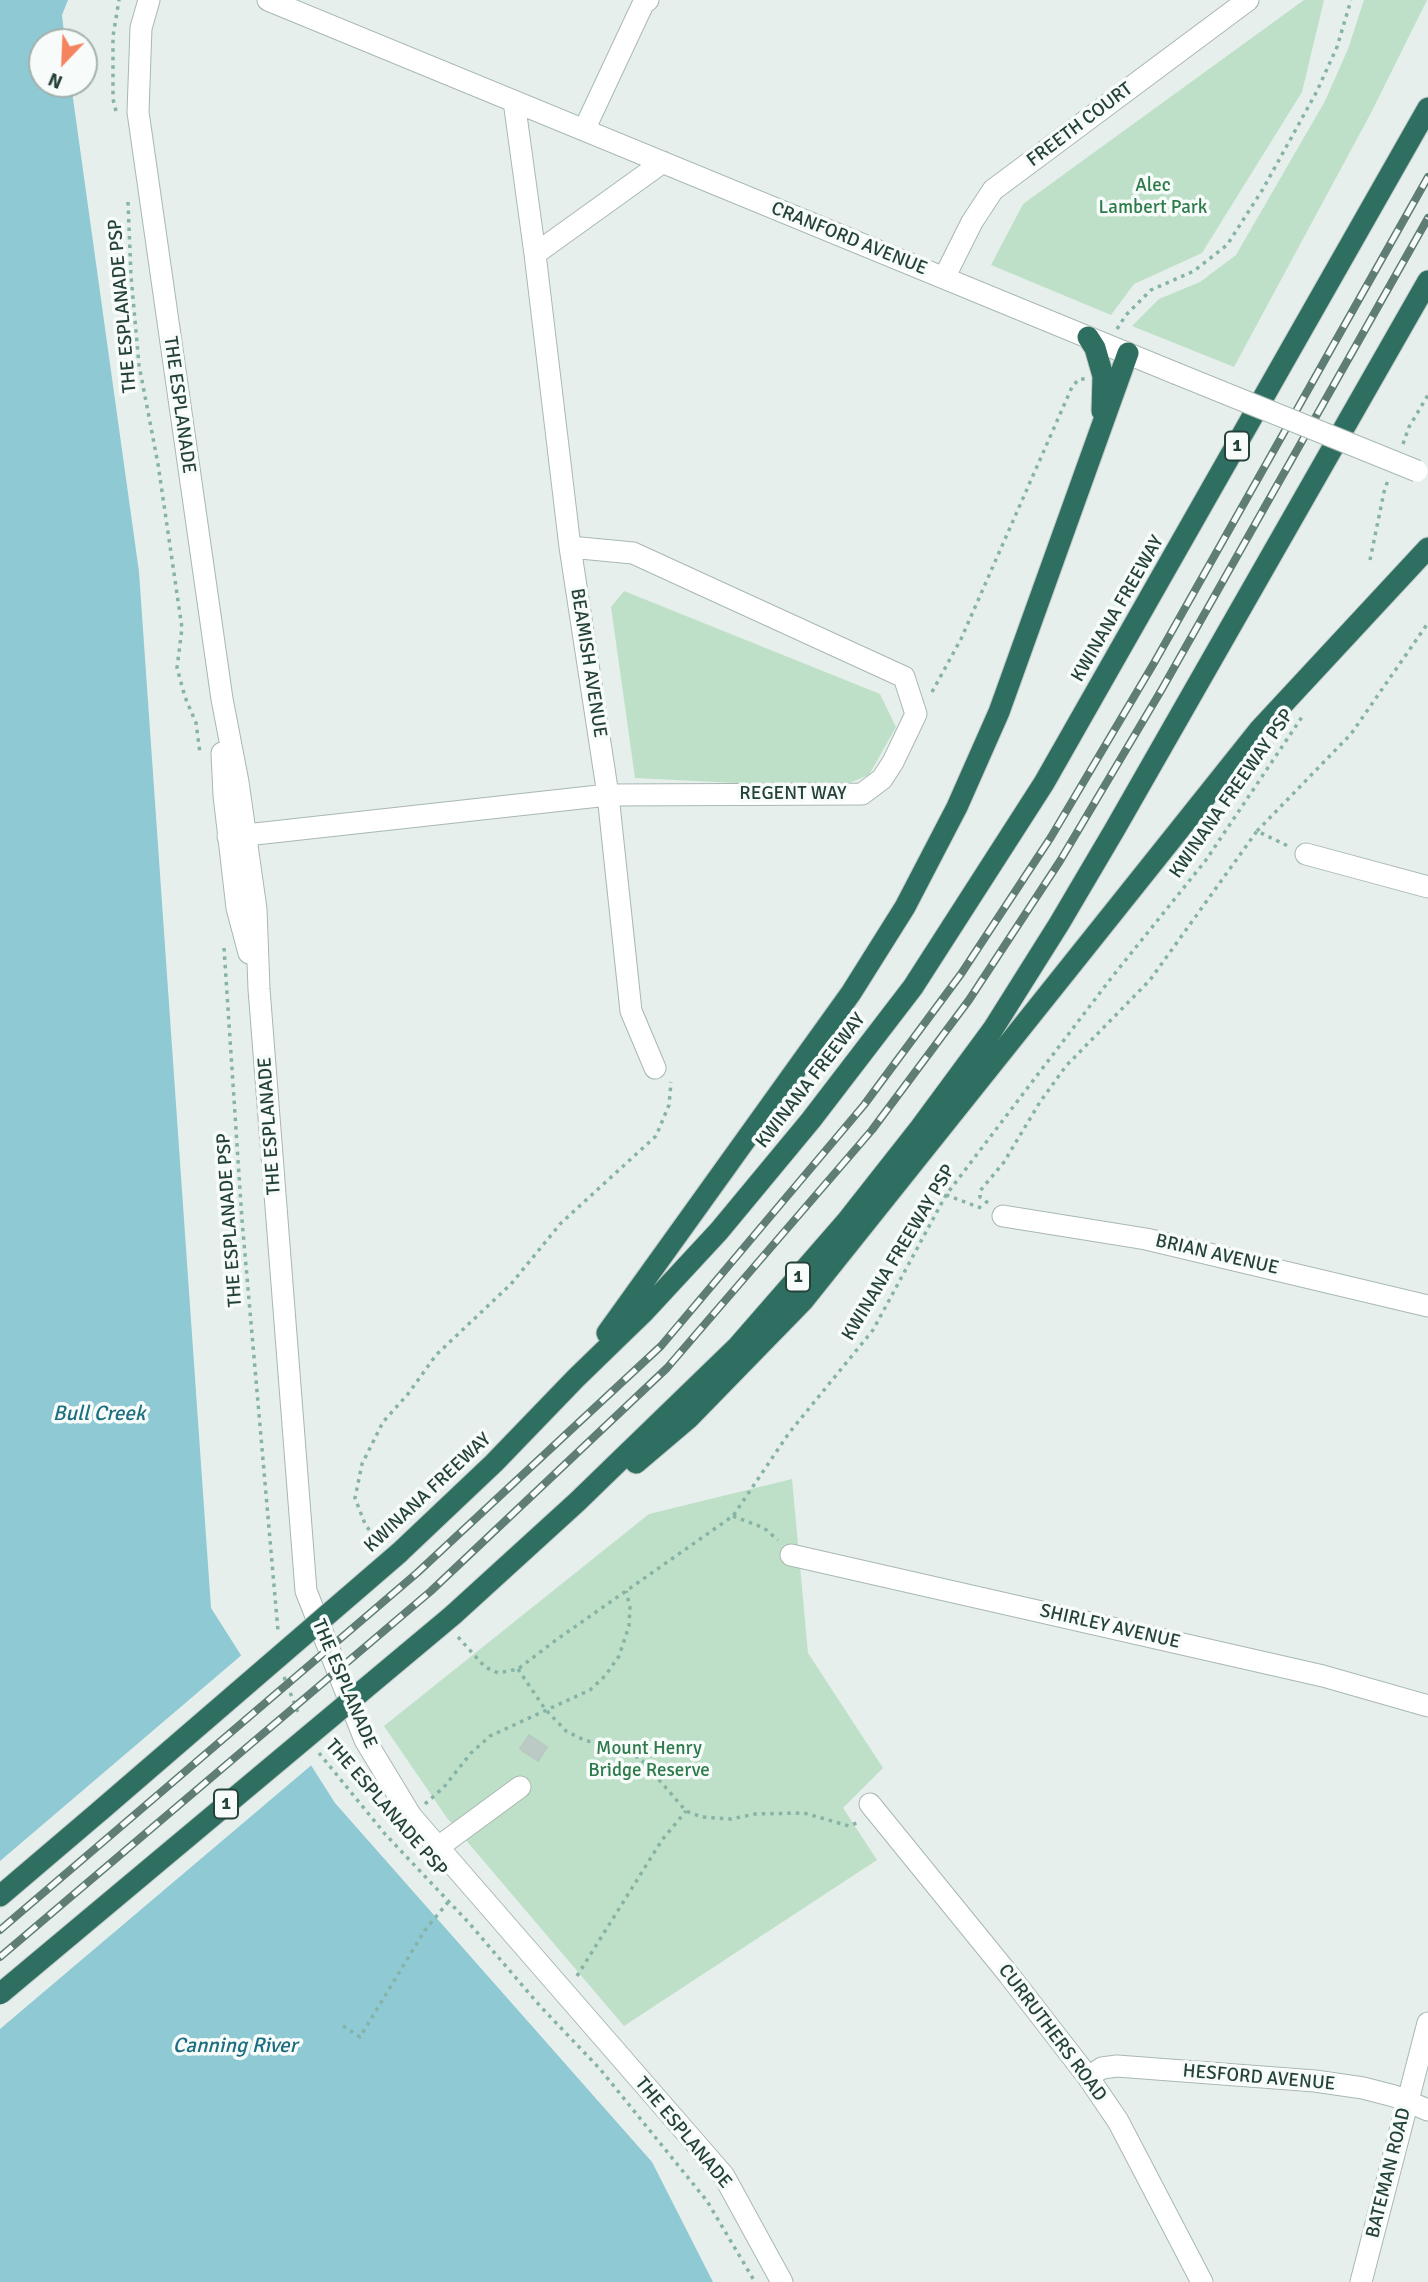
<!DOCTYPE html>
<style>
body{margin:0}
#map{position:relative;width:1428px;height:2282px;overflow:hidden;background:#e6efeb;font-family:Signika,sans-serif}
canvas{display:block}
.north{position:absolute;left:28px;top:28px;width:70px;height:70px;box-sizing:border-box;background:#f7fbf9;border:2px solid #a3b1ad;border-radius:50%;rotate:203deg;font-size:19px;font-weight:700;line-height:28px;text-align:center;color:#24423a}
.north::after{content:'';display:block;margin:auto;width:24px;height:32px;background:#f4845f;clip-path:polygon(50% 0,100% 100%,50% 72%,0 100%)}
</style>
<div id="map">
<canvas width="1428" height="2282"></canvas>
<div class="north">N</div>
</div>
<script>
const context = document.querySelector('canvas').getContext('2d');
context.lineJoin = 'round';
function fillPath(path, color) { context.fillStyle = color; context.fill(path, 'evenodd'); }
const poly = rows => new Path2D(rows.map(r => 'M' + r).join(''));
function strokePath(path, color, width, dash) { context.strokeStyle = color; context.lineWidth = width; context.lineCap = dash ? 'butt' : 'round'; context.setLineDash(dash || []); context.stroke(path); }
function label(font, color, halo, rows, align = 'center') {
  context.font = font + ' Signika,sans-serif'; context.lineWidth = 7; context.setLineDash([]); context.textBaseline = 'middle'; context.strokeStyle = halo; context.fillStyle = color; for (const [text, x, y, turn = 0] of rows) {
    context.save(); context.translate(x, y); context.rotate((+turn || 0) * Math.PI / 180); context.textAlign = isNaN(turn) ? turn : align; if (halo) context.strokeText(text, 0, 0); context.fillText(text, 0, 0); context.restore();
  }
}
fillPath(poly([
 [1304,0,1324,0,1302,92,1202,253,1134,284,1111,315,991,265,1023,204],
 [1364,0,1427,0,1372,111,1234,367,1132,326,1159,299,1200,282,1236,255,1325,101,1348,49],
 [624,591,880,694,896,727,869,775,836,788,635,778,611,607],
 [792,1479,808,1653,883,1768,843,1808,877,1860,624,2026,447,1818,384,1726,649,1514]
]), '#bfe0c8');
fillPath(poly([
 [0,0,68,0,62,15,65,42,42,42,42,84,71,84,139,572,211,1608,335,1803,652,2162,713,2282,0,2282]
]), '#8ec9d4');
fillPath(poly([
 [244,1653,314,1763,0,2029,0,1861]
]), '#e6efeb');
const building = poly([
 [529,1735,547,1747,538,1761,520,1749,529,1735]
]);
fillPath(building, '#bbcac4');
strokePath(building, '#b8c9c2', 2);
const minor = poly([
 [149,0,141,28,138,112,222,699,238,782,256,909,259,989,306,1591,365,1740,411,1816,724,2176,782,2282],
 [268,0,1175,373],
 [514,101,535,254,570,547,608,795,631,1011,655,1068],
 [584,130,643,4,648,0],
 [535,254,663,162],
 [944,278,972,222,993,190,1248,0],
 [222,753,224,795,237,908,249,953],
 [228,837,608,795,862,794,882,779,893,762,916,714,904,677,633,553,570,547],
 [1306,854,1428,887],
 [1003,1216,1146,1239,1428,1306],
 [791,1555,1323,1676,1428,1706],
 [870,1804,1009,1975,1088,2077,1118,2121,1202,2282],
 [437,1848,520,1787],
 [1088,2077,1102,2068,1117,2066,1315,2081,1363,2088,1394,2096,1428,2110],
 [1361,2282,1428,2023]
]);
const highway = poly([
 [1088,337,1095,348,1103,376,1102,411],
 [607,1333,851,993,905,907,957,807,999,712,1128,353],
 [636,1463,689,1418,803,1301,1259,730,1428,548],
 [399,1553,494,1463,576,1378,643,1313,719,1231,811,1120,913,987,1044,783,1428,108],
 [453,1615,577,1502,738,1346,846,1222,920,1128,993,1029,1059,924,1115,829,1428,281],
 [0,1896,101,1810]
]);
strokePath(minor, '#a8b8b2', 23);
strokePath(highway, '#c2cac8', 23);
strokePath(poly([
 [116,111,113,99,113,36,119,0],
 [128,202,131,276,139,365,158,464,182,628,177,668,185,697,196,723,200,753],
 [1117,329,1126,315,1151,290,1194,271,1227,245,1263,189,1317,91,1337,47,1351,0],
 [1403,444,1409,427,1428,395],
 [1370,560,1384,492,1388,480],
 [932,692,961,639,1072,387,1079,379,1085,379],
 [1257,831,1351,734,1428,623],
 [224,948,242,1220,278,1631],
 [946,1195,984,1209],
 [988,1203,980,1197,980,1191,1004,1162,1040,1102,1066,1066,1150,980,1257,831,1288,846],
 [733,1516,764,1528,778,1540],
 [379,1544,365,1524,355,1498,362,1464,383,1422,408,1394,436,1355,511,1284,561,1223,656,1136,669,1105,671,1082],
 [458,1637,485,1667,498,1673,518,1669,556,1640,733,1516,789,1433,873,1330,946,1195,1112,977,1206,860,1304,714],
 [518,1669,545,1709,566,1731,586,1741,608,1743,641,1759,686,1811,702,1817,731,1819,755,1814,804,1813,849,1826,859,1822],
 [284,1677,299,1715],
 [319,1753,385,1834,469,1923,540,2006,600,2069,707,2201,755,2282],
 [425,1804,444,1787,471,1753,490,1736,590,1690,605,1676,619,1656,629,1626,630,1607,626,1591],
 [577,1976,662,1840,686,1811],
 [343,2026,360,2037,425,1930,449,1901]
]), '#86b3a5', 3.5, [3.5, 5]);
strokePath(minor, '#fff', 21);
strokePath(highway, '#2f6f62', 21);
const rail = poly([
 [0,1930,417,1573,661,1346,864,1105,961,974,1051,837,1154,663,1428,177],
 [0,1957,431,1591,667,1368,872,1130,969,1000,1060,861,1162,689,1428,218]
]);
strokePath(rail, '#5f7d75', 8);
strokePath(rail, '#f7fbf9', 5, [16]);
const minorBridge = poly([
 [1175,373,1417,471]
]);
const highwayBridge = poly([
 [101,1810,399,1553],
 [0,1994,453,1615]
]);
strokePath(minorBridge, '#a8b8b2', 23, []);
strokePath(highwayBridge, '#c2cac8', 23, []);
strokePath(minorBridge, '#fff', 21);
strokePath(highwayBridge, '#2f6f62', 21);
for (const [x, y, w] of [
 [1237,446,24],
 [798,1277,24],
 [226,1804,24]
]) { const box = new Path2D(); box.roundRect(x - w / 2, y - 14.5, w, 29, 5); context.fillStyle = '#f7fbf9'; context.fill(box); strokePath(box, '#24423a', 2); }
label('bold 18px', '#24423a', null, [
 ["1",1237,446],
 ["1",798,1277],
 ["1",226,1804]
]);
label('19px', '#24423a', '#f7fbf9', [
 ["FREETH COURT",1080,125,-37],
 ["CRANFORD AVENUE",849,239,22],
 ["THE ESPLANADE PSP",123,306,-95],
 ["THE ESPLANADE",179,405,82],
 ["KWINANA FREEWAY",1118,609,-60],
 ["BEAMISH AVENUE",588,663,81],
 ["REGENT WAY",793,794],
 ["KWINANA FREEWAY PSP",1232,794,-55],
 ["KWINANA FREEWAY",811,1081,-52],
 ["THE ESPLANADE",270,1126,-94],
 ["THE ESPLANADE PSP",230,1220,-94],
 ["KWINANA FREEWAY PSP",899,1253,-59],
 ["BRIAN AVENUE",1217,1255,13],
 ["KWINANA FREEWAY",428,1493,-43],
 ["SHIRLEY AVENUE",1110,1627,13],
 ["THE ESPLANADE",344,1684,67],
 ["THE ESPLANADE PSP",386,1808,49],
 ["CURRUTHERS ROAD",1052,2033,53],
 ["HESFORD AVENUE",1259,2078,5],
 ["THE ESPLANADE",683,2133,50],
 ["BATEMAN ROAD",1389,2173,-76]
]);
label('19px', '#2d7a4b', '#f7fbf9', [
 ["Alec",1153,186],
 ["Lambert Park",1153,208],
 ["Mount Henry",649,1749],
 ["Bridge Reserve",649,1771]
]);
label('italic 21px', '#1c6f80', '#f7fbf9', [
 ["Bull Creek",99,1414],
 ["Canning River",235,2046]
]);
</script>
